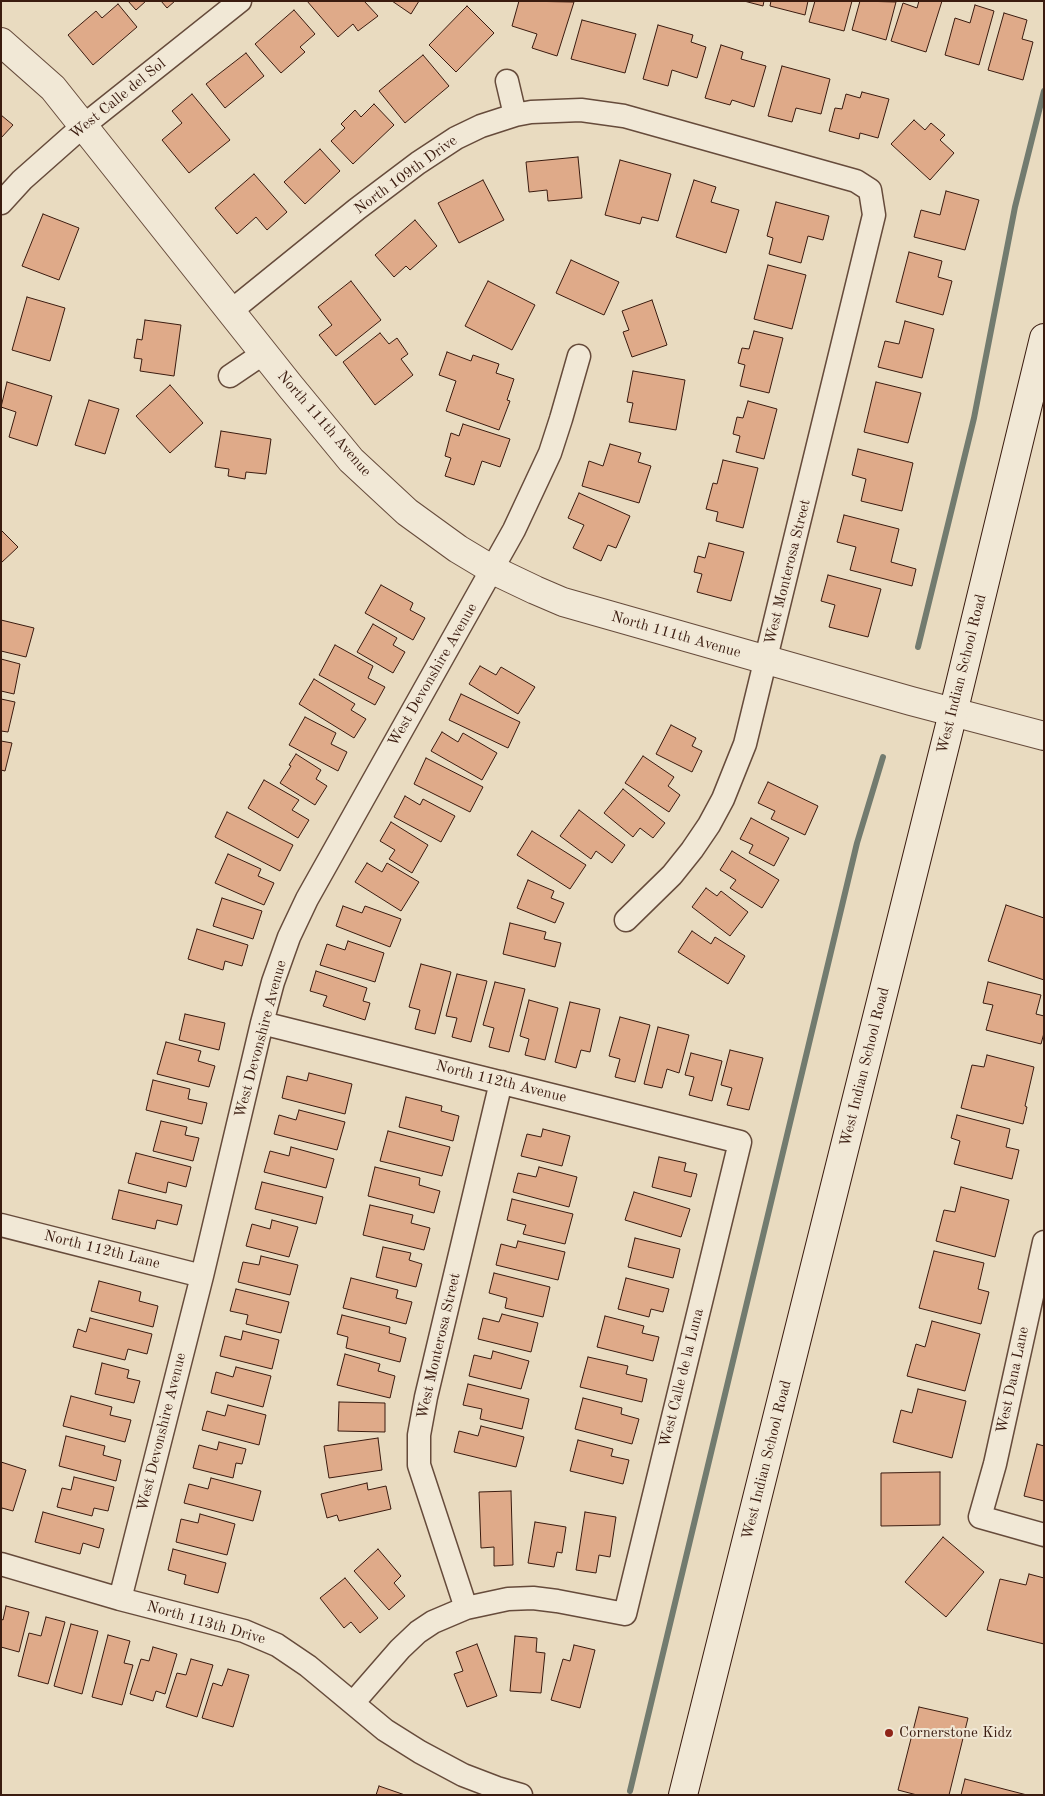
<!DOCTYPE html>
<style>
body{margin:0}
#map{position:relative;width:1045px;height:1796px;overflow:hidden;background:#e9dbc0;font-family:"Old Standard TT",serif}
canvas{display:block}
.frame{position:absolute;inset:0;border:2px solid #3a1b0f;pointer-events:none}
</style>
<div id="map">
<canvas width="1045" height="1796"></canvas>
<div class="frame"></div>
</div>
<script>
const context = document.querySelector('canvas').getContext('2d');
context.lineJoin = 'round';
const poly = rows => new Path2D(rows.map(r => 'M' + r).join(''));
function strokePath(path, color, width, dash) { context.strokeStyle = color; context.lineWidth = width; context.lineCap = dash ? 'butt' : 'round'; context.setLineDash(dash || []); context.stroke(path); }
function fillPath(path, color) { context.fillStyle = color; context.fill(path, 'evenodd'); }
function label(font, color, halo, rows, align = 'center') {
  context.font = font + ' "Old Standard TT",serif'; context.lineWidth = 4; context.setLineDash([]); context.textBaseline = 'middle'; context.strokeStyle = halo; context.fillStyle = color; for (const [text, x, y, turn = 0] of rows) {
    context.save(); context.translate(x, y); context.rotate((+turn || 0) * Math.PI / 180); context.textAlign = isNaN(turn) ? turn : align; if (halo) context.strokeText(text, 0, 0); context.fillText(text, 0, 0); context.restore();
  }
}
strokePath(poly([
 [918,647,974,418,1015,207,1044,91],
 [630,1791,857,843,883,757]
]), '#727b6f', 6);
const building = poly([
 [128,1,146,1,136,10,128,1],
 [161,1,175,1,167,8,161,1],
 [307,1,364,1,378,16,358,31,353,24,338,37,307,1],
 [392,1,419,1,411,14,392,1],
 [519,1,574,2,557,56,532,48,537,34,512,26,519,1],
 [744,1,764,1,763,6,744,1],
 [771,1,808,1,805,15,770,6,771,1],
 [815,1,852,1,844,31,809,22,815,1],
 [860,1,896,2,886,40,852,30,860,1],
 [919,1,942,1,926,52,891,41,903,3,917,8,919,1],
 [118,4,137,27,93,65,68,35,96,11,102,18,118,4],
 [975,5,994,11,979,65,945,55,955,18,970,23,975,5],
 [467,6,494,33,456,72,429,45,467,6],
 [294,10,315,34,300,47,305,52,281,73,255,44,294,10],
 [1004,13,1027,20,1022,39,1033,42,1023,80,988,70,1004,13],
 [582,20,636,34,625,73,571,59,582,20],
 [658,25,693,35,691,42,706,47,697,78,672,70,668,86,643,79,658,25],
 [721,45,743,52,741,59,766,66,754,107,732,100,730,105,705,98,721,45],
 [246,53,264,76,225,108,206,84,246,53],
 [423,55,449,86,405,123,379,91,423,55],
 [782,66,830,79,821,114,796,108,792,122,768,116,782,66],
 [862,92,889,99,878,138,860,133,859,139,829,131,835,108,842,109,846,94,860,98,862,92],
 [192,94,230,140,189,173,162,140,182,123,172,111,192,94],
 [374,104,394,125,353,164,331,141,345,128,341,124,355,110,361,117,374,104],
 [1,115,13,125,1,138,1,115],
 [914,120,925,130,931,123,945,135,940,140,954,153,930,180,891,144,914,120],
 [320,149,340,171,305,204,284,182,320,149],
 [578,157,582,198,548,201,547,190,529,192,526,162,578,157],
 [620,160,671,174,658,221,642,217,640,224,605,215,620,160],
 [254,174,287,212,267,230,256,217,237,234,215,208,254,174],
 [483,180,504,220,459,243,438,203,483,180],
 [694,180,716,187,711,202,739,210,726,253,676,237,694,180],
 [946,191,979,200,965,250,914,237,921,210,940,215,946,191],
 [776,202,829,216,823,240,808,236,801,263,769,254,773,238,767,236,776,202],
 [43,214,79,228,59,280,22,266,43,214],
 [415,220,437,246,410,270,406,266,394,277,375,255,415,220],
 [909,252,942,261,938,277,952,281,943,315,896,302,909,252],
 [571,260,619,282,604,315,556,293,571,260],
 [768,265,806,275,792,329,754,319,768,265],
 [351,281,381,320,336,356,319,335,332,325,318,307,351,281],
 [488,281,535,305,512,350,465,326,488,281],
 [27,297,65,308,50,361,12,350,27,297],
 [652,300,667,345,632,357,623,332,629,330,622,311,652,300],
 [145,320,181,325,174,376,140,371,142,359,134,358,137,339,142,340,145,320],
 [905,321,934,329,922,378,878,367,885,341,899,344,905,321],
 [754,331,783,338,769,393,740,386,745,365,738,363,742,348,749,349,754,331],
 [380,333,389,344,397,338,408,354,401,359,413,375,375,405,343,362,380,333],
 [447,352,471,361,473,355,499,364,496,373,514,379,507,400,510,401,499,430,446,411,456,381,439,375,447,352],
 [633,371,685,380,676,430,629,422,633,403,627,402,633,371],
 [7,382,52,396,37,446,9,437,16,412,1,407,7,382],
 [876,382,921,393,908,443,864,432,876,382],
 [170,385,203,423,170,453,136,416,170,385],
 [89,400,119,409,105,454,75,445,89,400],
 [748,401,777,409,764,459,736,452,740,436,733,434,737,417,743,418,748,401],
 [463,424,510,439,500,467,482,461,474,485,445,476,451,458,445,456,451,433,459,436,463,424],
 [221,431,271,439,266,474,246,472,245,479,228,476,229,469,215,467,221,431],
 [610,444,641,453,638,462,651,466,639,503,582,486,589,461,603,466,610,444],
 [858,449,913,463,902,511,861,501,866,479,852,475,858,449],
 [723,460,758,468,743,528,716,521,718,512,706,509,713,483,717,484,723,460],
 [579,493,630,516,616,548,608,545,601,561,573,548,584,525,568,518,579,493],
 [844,515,899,529,891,562,916,569,912,586,850,570,856,547,837,542,844,515],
 [1,530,18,547,1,563,1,530],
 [709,543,744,552,731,601,697,592,702,574,694,572,698,556,705,558,709,543],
 [828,575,881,589,868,637,829,627,835,605,821,601,828,575],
 [381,585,413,603,410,610,425,618,413,640,365,613,381,585],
 [1,620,34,628,26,657,1,651,1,620],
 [373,624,397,638,393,645,405,652,393,673,357,652,373,624],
 [335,645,373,666,368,678,385,687,375,705,319,675,335,645],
 [1,659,20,664,14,694,1,691,1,659],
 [480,666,496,675,501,667,535,687,518,714,469,684,480,666],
 [314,679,355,704,351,710,366,719,354,738,299,704,314,679],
 [461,694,520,722,508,748,449,720,461,694],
 [1,699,15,702,8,732,1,731,1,699],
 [305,717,336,733,331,744,347,752,338,771,289,745,305,717],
 [671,725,696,738,692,746,702,751,692,772,656,754,671,725],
 [442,732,458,742,463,733,497,753,482,780,431,751,442,732],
 [1,741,12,743,5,771,1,770,1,741],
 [296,754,321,770,316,779,327,786,315,805,280,783,291,766,289,765,296,754],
 [643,756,674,777,668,786,680,795,669,812,625,783,643,756],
 [426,758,483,787,470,812,414,784,426,758],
 [264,780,299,800,292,810,309,820,298,838,248,808,264,780],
 [768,782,818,806,805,835,771,819,775,811,758,803,768,782],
 [623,789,665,823,653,838,640,828,633,837,604,813,623,789],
 [405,796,420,805,423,799,455,816,441,842,394,817,405,796],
 [579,810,625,845,612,863,596,851,591,859,560,836,579,810],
 [227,812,293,845,280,871,215,837,227,812],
 [751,818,789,838,774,866,749,853,753,845,740,839,751,818],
 [391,822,428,845,412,873,389,859,395,850,380,841,391,822],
 [532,831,586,865,570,889,517,855,532,831],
 [732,851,779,880,762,908,730,888,736,880,720,870,732,851],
 [228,854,261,869,258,876,274,883,264,905,215,883,228,854],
 [367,863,382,872,387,863,419,882,401,911,355,882,367,863],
 [528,880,554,891,551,898,564,903,555,923,517,908,528,880],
 [706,888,717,896,721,891,748,912,730,936,692,907,706,888],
 [222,898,262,911,253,939,213,926,222,898],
 [1006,905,1044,918,1044,980,988,961,1006,905],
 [343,906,362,913,365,906,401,919,390,947,336,926,343,906],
 [510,923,546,932,544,939,561,943,555,967,503,954,510,923],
 [197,929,248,945,242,966,225,961,223,970,188,959,197,929],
 [692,931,711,944,715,937,745,956,728,984,678,952,692,931],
 [348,941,384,953,375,982,320,965,327,944,345,950,348,941],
 [421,964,451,972,435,1034,415,1029,420,1010,409,1007,421,964],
 [316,971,367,988,363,1001,370,1003,365,1020,323,1006,327,996,310,991,316,971],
 [457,974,487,981,471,1042,452,1037,457,1018,446,1016,457,974],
 [495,982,525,989,509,1052,489,1047,494,1028,483,1025,495,982],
 [988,982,1041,995,1036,1014,1044,1016,1044,1033,1041,1044,986,1030,993,1005,983,1003,988,982],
 [529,1000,558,1008,545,1060,525,1055,529,1039,520,1036,529,1000],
 [570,1002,600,1009,590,1052,581,1050,576,1068,555,1062,570,1002],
 [185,1014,225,1023,219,1050,179,1040,185,1014],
 [620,1017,650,1025,635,1082,615,1077,620,1059,609,1056,620,1017],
 [658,1027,689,1035,679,1073,667,1069,662,1088,644,1084,658,1027],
 [166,1042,201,1051,198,1061,215,1066,209,1087,157,1074,166,1042],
 [730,1050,763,1058,749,1110,727,1105,732,1088,721,1085,730,1050],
 [691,1053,722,1061,712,1101,689,1095,694,1077,685,1075,691,1053],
 [987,1055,1034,1067,1025,1106,1027,1107,1023,1124,961,1108,972,1065,984,1067,987,1055],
 [309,1073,352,1084,345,1114,282,1098,287,1076,307,1081,309,1073],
 [153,1080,190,1089,188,1099,207,1103,202,1124,146,1110,153,1080],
 [406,1097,442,1106,441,1111,459,1116,453,1141,399,1127,406,1097],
 [299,1110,345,1122,337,1150,274,1134,279,1115,296,1120,299,1110],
 [957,1115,1010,1129,1006,1147,1019,1150,1012,1179,954,1164,960,1141,951,1138,957,1115],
 [161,1121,187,1127,185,1135,199,1138,193,1161,153,1151,161,1121],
 [543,1129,570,1136,562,1166,521,1156,527,1134,541,1137,543,1129],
 [388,1131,450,1147,442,1176,380,1161,388,1131],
 [291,1147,334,1159,326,1188,264,1172,270,1151,289,1156,291,1147],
 [136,1153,191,1167,186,1187,168,1182,166,1193,128,1183,136,1153],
 [659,1157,686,1163,684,1171,697,1174,691,1197,652,1187,659,1157],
 [375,1167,420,1178,419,1185,440,1191,434,1213,368,1196,375,1167],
 [539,1167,577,1177,569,1207,513,1192,518,1173,536,1177,539,1167],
 [262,1182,323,1197,316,1224,255,1209,262,1182],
 [961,1187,1009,1200,995,1257,936,1241,944,1210,955,1212,961,1187],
 [119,1190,182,1205,177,1225,157,1220,155,1229,112,1219,119,1190],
 [634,1192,690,1209,681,1237,625,1220,634,1192],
 [512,1199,573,1214,565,1244,523,1234,526,1225,507,1220,512,1199],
 [370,1205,413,1215,411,1223,430,1228,424,1250,363,1235,370,1205],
 [272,1220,298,1227,289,1257,246,1246,252,1224,270,1229,272,1220],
 [635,1238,680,1249,673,1278,628,1267,635,1238],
 [518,1241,565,1252,558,1280,496,1265,501,1244,516,1248,518,1241],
 [383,1247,411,1253,409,1260,422,1264,416,1287,376,1277,383,1247],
 [934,1251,984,1263,978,1289,989,1292,981,1324,919,1308,934,1251],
 [261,1256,298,1265,290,1295,238,1282,243,1262,259,1265,261,1256],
 [494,1273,550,1287,543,1317,505,1308,507,1298,489,1293,494,1273],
 [351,1278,398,1290,396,1298,412,1302,406,1324,343,1308,351,1278],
 [626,1278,669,1289,663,1312,651,1309,649,1317,618,1309,626,1278],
 [99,1281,141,1292,139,1301,158,1306,153,1327,91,1311,99,1281],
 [236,1289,289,1302,281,1333,246,1324,248,1315,230,1311,236,1289],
 [502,1314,538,1323,531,1352,478,1339,483,1318,499,1322,502,1314],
 [342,1315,390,1327,389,1333,406,1338,400,1362,346,1348,348,1337,337,1334,342,1315],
 [605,1316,644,1326,642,1333,659,1337,653,1361,597,1347,605,1316],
 [90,1318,152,1334,147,1354,128,1349,125,1360,73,1347,78,1329,86,1332,90,1318],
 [932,1321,980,1334,965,1391,907,1376,916,1344,925,1347,932,1321],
 [243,1331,279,1340,272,1369,220,1356,225,1336,241,1340,243,1331],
 [493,1351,529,1361,521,1389,469,1376,474,1355,491,1359,493,1351],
 [345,1354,380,1364,378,1371,395,1376,390,1398,337,1385,345,1354],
 [588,1357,628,1366,626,1374,647,1379,642,1402,580,1387,588,1357],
 [102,1363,129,1370,127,1378,140,1381,134,1403,95,1394,102,1363],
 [236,1367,271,1376,263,1407,211,1393,216,1372,233,1377,236,1367],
 [468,1384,529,1399,522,1429,480,1419,482,1409,463,1405,468,1384],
 [918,1389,966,1401,952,1458,893,1442,901,1410,912,1413,918,1389],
 [71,1396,112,1407,110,1415,131,1420,125,1442,63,1426,71,1396],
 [583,1398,622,1408,621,1414,639,1419,632,1444,575,1429,583,1398],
 [339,1402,385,1403,385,1432,338,1431,339,1402],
 [228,1405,266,1415,259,1445,202,1430,207,1411,225,1416,228,1405],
 [481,1426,524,1437,516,1467,454,1452,459,1431,478,1436,481,1426],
 [66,1436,105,1446,103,1455,121,1460,116,1481,59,1466,66,1436],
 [378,1438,382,1470,329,1478,324,1446,378,1438],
 [578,1440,613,1449,611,1456,629,1460,623,1484,570,1471,578,1440],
 [219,1442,246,1449,242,1464,236,1463,233,1478,193,1468,199,1445,217,1450,219,1442],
 [1037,1444,1044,1446,1044,1501,1024,1496,1037,1444],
 [1,1462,26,1470,13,1511,2,1508,1,1512,1,1462],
 [940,1472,940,1525,881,1526,881,1473,940,1472],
 [74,1477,114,1487,108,1511,94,1508,92,1516,57,1507,62,1488,71,1490,74,1477],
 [211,1478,261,1491,253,1521,184,1503,189,1484,208,1489,211,1478],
 [367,1483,368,1490,386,1486,391,1509,339,1521,337,1515,327,1518,321,1494,367,1483],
 [511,1491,513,1565,494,1566,494,1547,481,1548,479,1492,511,1491],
 [43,1512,104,1529,99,1548,83,1543,80,1554,35,1542,43,1512],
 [585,1512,616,1517,610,1557,599,1555,596,1573,576,1570,585,1512],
 [200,1514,235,1524,227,1555,176,1542,181,1519,198,1523,200,1514],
 [535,1522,566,1527,562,1553,557,1552,554,1567,528,1563,535,1522],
 [943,1537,984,1572,946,1617,905,1582,943,1537],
 [173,1549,226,1563,218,1593,184,1584,186,1575,168,1570,173,1549],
 [378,1549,401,1576,394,1583,405,1596,389,1610,354,1571,378,1549],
 [1029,1574,1044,1578,1044,1644,987,1630,1000,1579,1026,1585,1029,1574],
 [345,1578,378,1618,360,1633,351,1622,344,1628,320,1598,345,1578],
 [6,1606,29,1612,19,1652,1,1647,1,1619,3,1620,6,1606],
 [46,1617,65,1622,48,1684,18,1676,29,1633,41,1636,46,1617],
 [71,1624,98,1631,82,1694,54,1686,71,1624],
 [108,1635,130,1641,124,1663,133,1665,122,1705,92,1697,108,1635],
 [515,1636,537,1638,536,1652,545,1653,541,1693,510,1691,515,1636],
 [477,1644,497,1696,467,1707,454,1674,463,1671,456,1652,477,1644],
 [574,1645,595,1650,580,1708,551,1700,563,1659,570,1661,574,1645],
 [153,1647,177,1654,165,1694,156,1691,153,1701,130,1694,141,1659,149,1661,153,1647],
 [191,1659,213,1665,197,1717,166,1707,177,1673,186,1675,191,1659],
 [228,1669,249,1675,233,1727,202,1718,213,1683,222,1686,228,1669],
 [919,1707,968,1718,949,1795,917,1795,898,1790,919,1707],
 [965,1779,1027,1795,961,1795,965,1779],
 [379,1786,405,1795,376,1795,379,1786]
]);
fillPath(building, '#dfaa89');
strokePath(building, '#3a1b0f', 1);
const minor = poly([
 [507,81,515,115],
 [1,203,22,180,83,126,240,1],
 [231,311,357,209,418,163,456,138,481,126,515,115,531,112,581,110,624,116,856,181,870,190,874,215,745,744,723,799,709,825,692,850,672,875,626,920],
 [230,376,264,353],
 [262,1023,740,1142,625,1614,557,1601,533,1598,508,1599,466,1608,433,1622,418,1632,400,1649,353,1703],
 [1,1225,202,1276],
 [1044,1242,995,1464,980,1517,1044,1535],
 [1,1564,120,1599,244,1631,277,1645,308,1666,385,1730,420,1752,463,1775,497,1788,521,1795],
 [120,1599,202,1276,262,1023,273,982,289,937,307,899,514,530,550,453,561,419,579,356],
 [466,1608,419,1465,419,1435,426,1397,501,1082]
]);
const tertiary = poly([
 [1,42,53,88,290,386,351,460,407,512,458,549,493,570,535,590,563,602,911,701,1044,736]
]);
const secondary = poly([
 [683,1795,953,713,1044,338]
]);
strokePath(minor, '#664b3b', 25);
strokePath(tertiary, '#664b3b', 30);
strokePath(secondary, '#3a1b0f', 30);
strokePath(minor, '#f1e8d6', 22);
strokePath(tertiary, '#f1e8d6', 28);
strokePath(secondary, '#f1e8d6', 28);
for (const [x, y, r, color] of [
 [889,1733,5,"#8f2418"]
]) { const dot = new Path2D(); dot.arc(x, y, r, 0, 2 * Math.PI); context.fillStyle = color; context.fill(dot); strokePath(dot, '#f1e8d6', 2); }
label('15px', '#3a1b0f', '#f1e8d6', [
 ["West Calle del Sol",118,99,-39],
 ["North 109th Drive",406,175,-36],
 ["North 111th Avenue",324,424,49],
 ["West Monterosa Street",788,572,-76],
 ["North 111th Avenue",676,635,16],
 ["West Indian School Road",962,674,-76],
 ["West Devonshire Avenue",433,675,-60],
 ["West Devonshire Avenue",261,1039,-75],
 ["West Indian School Road",865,1067,-76],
 ["North 112th Avenue",501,1082,14],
 ["North 112th Lane",102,1250,14],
 ["West Monterosa Street",439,1346,-77],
 ["West Calle de la Luna",682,1378,-76],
 ["West Dana Lane",1013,1380,-78],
 ["West Devonshire Avenue",162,1432,-76],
 ["West Indian School Road",767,1460,-76],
 ["North 113th Drive",206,1623,16]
]);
label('15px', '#3a1b0f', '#f1e8d6', [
 ["Cornerstone Kidz",899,1733]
], 'left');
</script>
